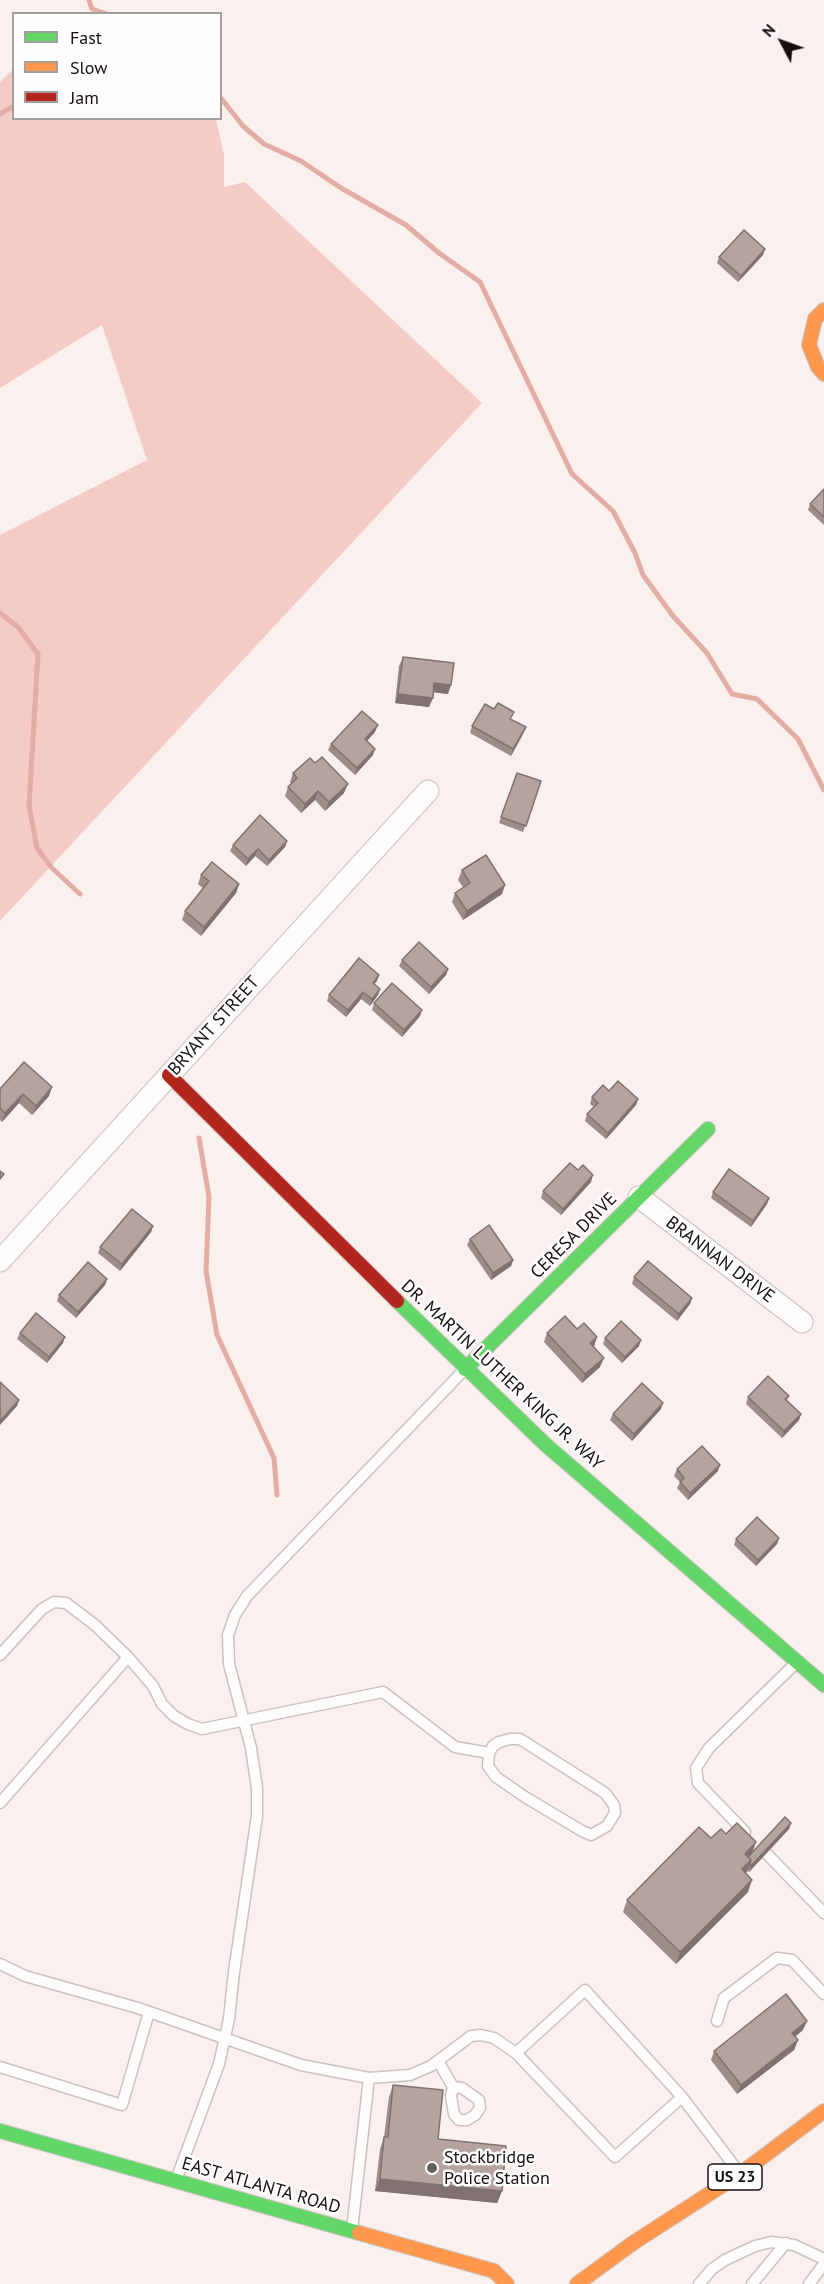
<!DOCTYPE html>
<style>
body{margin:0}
#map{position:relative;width:824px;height:2284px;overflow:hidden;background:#faf0ee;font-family:"PT Sans",sans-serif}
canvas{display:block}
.legend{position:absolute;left:12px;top:12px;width:210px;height:108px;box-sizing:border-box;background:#fefefe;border:2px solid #a29f9e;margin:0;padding:8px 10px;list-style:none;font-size:18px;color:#17100f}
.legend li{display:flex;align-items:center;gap:12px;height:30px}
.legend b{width:30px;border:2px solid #a29f9e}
.north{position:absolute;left:752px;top:12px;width:60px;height:60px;-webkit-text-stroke:4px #fefefe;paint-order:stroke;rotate:311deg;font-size:16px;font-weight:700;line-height:24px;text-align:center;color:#17100f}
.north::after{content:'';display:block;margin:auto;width:21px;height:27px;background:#17100f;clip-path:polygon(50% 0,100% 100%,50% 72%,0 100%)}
</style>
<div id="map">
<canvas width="824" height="2284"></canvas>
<ul class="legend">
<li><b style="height:8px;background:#63d668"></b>Fast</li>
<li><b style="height:8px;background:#ff974d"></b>Slow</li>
<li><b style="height:8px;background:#b3261e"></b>Jam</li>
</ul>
<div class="north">N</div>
</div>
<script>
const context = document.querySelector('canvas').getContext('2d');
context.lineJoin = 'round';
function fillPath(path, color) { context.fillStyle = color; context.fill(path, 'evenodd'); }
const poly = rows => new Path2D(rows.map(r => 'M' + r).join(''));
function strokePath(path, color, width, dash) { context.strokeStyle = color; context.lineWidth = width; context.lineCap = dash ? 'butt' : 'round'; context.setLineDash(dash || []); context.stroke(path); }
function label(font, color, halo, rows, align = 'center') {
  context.font = font + ' "PT Sans",sans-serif'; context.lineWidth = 5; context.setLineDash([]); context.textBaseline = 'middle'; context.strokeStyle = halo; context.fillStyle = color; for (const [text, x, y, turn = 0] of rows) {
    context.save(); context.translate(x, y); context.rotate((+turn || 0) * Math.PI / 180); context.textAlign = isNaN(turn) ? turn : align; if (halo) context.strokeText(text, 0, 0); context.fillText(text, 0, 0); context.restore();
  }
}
fillPath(poly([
 [13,69,14,118,216,119,224,155,224,187,245,182,482,403,0,921,0,535,147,460,102,325,0,388,0,82]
]), '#f4cbc5');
strokePath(poly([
 [89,0,92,9],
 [92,9,107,14],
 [220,97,243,126,264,144,301,161,341,188,406,225,439,253,480,282,572,474,613,511,635,553,643,575,673,616,707,653,732,694,757,699,798,739,824,790],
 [0,114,14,106],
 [0,613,18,627,38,654,29,806,37,848,52,868,80,894],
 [199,1138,209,1197,206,1271,217,1335,274,1458,277,1495]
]), '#e3aca5', 5);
const lane = poly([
 [0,1655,42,1609,54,1602,66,1603,95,1625,128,1657,153,1686,162,1704,174,1716,188,1724,202,1729,383,1692,455,1747,489,1753],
 [510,1739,520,1739,605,1793,614,1805,615,1813,607,1826,591,1835,582,1831,525,1797,496,1777,488,1766,489,1753,493,1746,499,1742,510,1739],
 [0,1803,128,1657],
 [745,1832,698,1783,696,1768,709,1748,797,1662],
 [767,1854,824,1913],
 [0,1964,25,1976,138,2008,301,2065,369,2078,410,2075,431,2066,471,2036,481,2035,494,2038,516,2053],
 [717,2021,724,1998,777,1958,792,1960,824,1994],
 [438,2061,453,2087,451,2096,454,2114,459,2120,467,2120,475,2115,480,2108,479,2100,462,2088,453,2087],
 [0,2067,122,2105,149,2012],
 [682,2097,585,1990,516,2053,615,2157,682,2097,738,2171],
 [176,2180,219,2064,229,2019,234,1972,257,1816,257,1788,251,1748,229,1664,228,1635,235,1615,247,1596,465,1369],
 [352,2230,369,2078],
 [699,2284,712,2269,725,2260,755,2246,771,2242,794,2245,824,2259],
 [752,2284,786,2243],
 [809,2284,824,2264]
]);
const street = poly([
 [639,1197,802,1322],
 [0,1261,428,791]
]);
const fast = poly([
 [397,1301,546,1445,824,1685],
 [465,1369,708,1129],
 [0,2131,359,2233]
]);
const slow = poly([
 [824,310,815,319,809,345,818,367,824,374],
 [359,2233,494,2271,507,2284],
 [577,2284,633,2243,740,2174,824,2111]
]);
const jam = poly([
 [169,1075,397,1301]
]);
strokePath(lane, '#cbc2c0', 13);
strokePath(street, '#cbc2c0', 23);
strokePath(fast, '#cbc2c0', 16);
strokePath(slow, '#cbc2c0', 16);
strokePath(jam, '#cbc2c0', 16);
strokePath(lane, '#fefdfc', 10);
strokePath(street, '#fefdfc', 21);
strokePath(fast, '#63d668', 14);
strokePath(slow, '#ff974d', 14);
strokePath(jam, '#b3261e', 14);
fillPath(poly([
 [763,255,738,282,717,263,719,257],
 [824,489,824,525,808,510,810,504],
 [403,657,448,694,433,692,429,707,395,703,399,666],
 [472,726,523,734,511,756,470,733],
 [375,732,367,741,373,755,355,775,328,750,331,744],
 [293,773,344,793,325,811,315,800,301,813,285,796,288,787,291,784,290,782],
 [517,773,541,781,523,832,499,823],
 [287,841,285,847,267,866,255,856,246,866,230,851,233,845],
 [462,870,502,894,463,920,452,902,455,893,463,887,458,880],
 [201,875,239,884,236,893,201,936,182,920,185,911,204,889,198,884],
 [402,960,448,969,446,975,429,994,399,966],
 [377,981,374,984,380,989,378,995,370,1006,361,999,346,1017,327,1001,329,995],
 [374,1003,420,1016,402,1037,372,1010],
 [0,1089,49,1096,32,1115,19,1103,2,1122,0,1120],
 [609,1091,638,1099,636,1105,606,1139,585,1121,587,1114,594,1107,590,1104,592,1097],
 [578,1170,591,1182,561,1215,541,1198,543,1191],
 [713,1192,769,1198,767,1204,751,1227,711,1198],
 [153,1226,151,1232,120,1271,98,1253,100,1247],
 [470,1239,513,1260,511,1266,491,1280,467,1245],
 [634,1277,692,1298,690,1304,677,1321,632,1284],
 [107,1279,105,1285,76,1318,57,1301,59,1295],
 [577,1329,597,1337,594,1347,600,1367,582,1383,544,1342,547,1333],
 [20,1333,63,1343,47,1363,17,1339],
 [605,1338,639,1346,622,1363,603,1344],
 [789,1396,787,1400,801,1414,799,1420,782,1438,746,1404,748,1397],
 [661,1409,632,1441,610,1420,613,1414],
 [677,1469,718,1471,688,1500,677,1488,680,1482,674,1476],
 [779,1538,777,1544,756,1566,734,1545,736,1539],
 [791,1823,789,1829,749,1872,747,1870,745,1873,748,1892,676,1964,623,1912,627,1900,711,1838,753,1851],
 [803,2030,795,2037,798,2040,794,2050,737,2094,711,2060,714,2051],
 [393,2085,438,2139,502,2191,497,2203,375,2191,380,2149,384,2137,389,2097]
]), '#9c8c8a');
fillPath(poly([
 [765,249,763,255,738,282,741,276],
 [434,683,451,685,448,694,431,692],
 [398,694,433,698,429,707,395,703],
 [378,725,375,732,363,745,365,739],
 [526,727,523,734,511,756,513,749],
 [375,749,373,755,355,775,357,768],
 [348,784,344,793,325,811,329,802],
 [318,791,315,800,301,813,305,804],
 [287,841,285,847,267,866,269,860],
 [258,849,255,856,246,866,248,859],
 [239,884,236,893,201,936,204,927],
 [505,885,502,894,463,920,467,911],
 [448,969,446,975,429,994,431,987],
 [379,975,377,981,370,989,373,983],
 [380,989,378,995,370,1006,372,999],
 [363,992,361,999,346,1017,348,1010],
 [422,1010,420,1016,402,1037,404,1030],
 [52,1087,49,1096,32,1115,36,1106],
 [23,1094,19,1103,2,1122,5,1113],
 [638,1099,636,1105,606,1139,608,1133],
 [593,1175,591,1182,561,1215,563,1209],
 [769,1198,767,1204,751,1227,753,1221],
 [153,1226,151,1232,120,1271,122,1264],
 [513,1260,511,1266,491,1280,493,1273],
 [107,1279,105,1285,76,1318,78,1312],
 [692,1298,690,1304,677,1321,679,1314],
 [65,1337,63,1343,47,1363,49,1357],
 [597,1337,594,1346,587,1353,590,1343],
 [641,1340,639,1346,622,1363,625,1357],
 [604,1358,600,1367,582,1383,585,1374],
 [19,1400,17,1406,0,1425,0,1421],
 [663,1403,661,1409,632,1441,634,1434],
 [801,1414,799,1420,782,1438,784,1431],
 [720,1465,718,1471,688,1500,690,1493],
 [779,1538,777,1544,756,1566,758,1560],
 [791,1823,789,1829,749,1872,751,1866],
 [756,1842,752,1854,745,1860,745,1854],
 [751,1860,747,1872,737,1881,742,1869],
 [752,1880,748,1892,676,1964,680,1952],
 [807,2021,803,2030,788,2042,792,2033],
 [798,2040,794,2050,737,2094,741,2085],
 [380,2179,502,2191,497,2203,375,2191]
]), '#7f7270');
const building = poly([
 [744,230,765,249,741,276,719,257,744,230],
 [824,489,824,517,810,504,824,489],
 [403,657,454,663,451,685,434,683,433,698,398,694,403,657],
 [498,703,514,712,510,719,526,727,513,749,472,726,485,704,494,709,498,703],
 [362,711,378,725,365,739,375,749,357,768,331,744,362,711],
 [322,757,348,784,329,802,318,791,305,804,288,787,297,778,293,773,310,758,315,763,322,757],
 [517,773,541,781,526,826,501,817,517,773],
 [260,815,287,841,269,860,258,849,248,859,233,845,260,815],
 [486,855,505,885,467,911,455,893,470,883,462,870,486,855],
 [212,862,239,884,204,927,185,911,209,881,201,875,212,862],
 [419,942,448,969,431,987,402,960,419,942],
 [359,958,379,975,373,983,380,989,372,999,363,992,348,1010,329,995,359,958],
 [392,983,422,1010,404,1030,374,1003,392,983],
 [24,1062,52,1087,36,1106,23,1094,5,1113,0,1108,0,1089,24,1062],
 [618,1081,638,1099,608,1133,587,1114,598,1103,592,1097,603,1085,609,1091,618,1081],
 [570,1163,578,1170,583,1165,593,1175,563,1209,543,1191,570,1163],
 [729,1169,769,1198,753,1221,713,1192,729,1169],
 [0,1171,4,1174,0,1179,0,1171],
 [132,1209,153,1226,122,1264,100,1247,132,1209],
 [489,1225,513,1260,493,1273,470,1239,489,1225],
 [648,1261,692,1298,679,1314,634,1277,648,1261],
 [88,1262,107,1279,78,1312,59,1295,88,1262],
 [36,1313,65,1337,49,1357,20,1333,36,1313],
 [565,1316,577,1329,584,1323,597,1337,590,1343,604,1358,585,1374,547,1333,565,1316],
 [621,1321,641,1340,625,1357,605,1338,621,1321],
 [768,1376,789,1396,785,1399,801,1414,784,1431,748,1397,768,1376],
 [0,1382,19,1400,0,1421,0,1382],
 [642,1383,663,1403,634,1434,613,1414,642,1383],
 [702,1446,720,1465,690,1493,680,1482,684,1478,677,1469,702,1446],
 [757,1517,779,1538,758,1560,736,1539,757,1517],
 [785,1817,791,1823,751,1866,750,1864,751,1860,748,1857,785,1817],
 [737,1823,756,1842,745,1854,751,1860,742,1869,752,1880,680,1952,627,1900,699,1827,711,1838,721,1829,726,1834,737,1823],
 [786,1994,807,2021,792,2033,798,2040,741,2085,714,2051,786,1994],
 [393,2085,443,2090,438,2139,506,2146,502,2191,380,2179,384,2137,388,2137,393,2085]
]);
fillPath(building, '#b5a3a0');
strokePath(building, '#7f7270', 1.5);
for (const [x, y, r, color] of [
 [432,2168,6,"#665e5d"]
]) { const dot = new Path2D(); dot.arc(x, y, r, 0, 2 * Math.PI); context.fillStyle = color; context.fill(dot); strokePath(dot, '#fefefe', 2); }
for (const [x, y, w] of [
 [735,2177,54]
]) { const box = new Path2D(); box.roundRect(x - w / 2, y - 13, w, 26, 4.5); context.fillStyle = '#fefefe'; context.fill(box); strokePath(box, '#17100f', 1.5); }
label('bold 16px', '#17100f', null, [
 ["US 23",735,2177]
]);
label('18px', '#17100f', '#fefefe', [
 ["BRYANT STREET",214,1026,-48],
 ["CERESA DRIVE",574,1236,-45],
 ["BRANNAN DRIVE",720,1260,37],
 ["DR. MARTIN LUTHER KING JR. WAY",502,1375,43],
 ["EAST ATLANTA ROAD",261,2186,16]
]);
label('18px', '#17100f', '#fefefe', [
 ["Stockbridge",444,2158],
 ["Police Station",444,2179]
], 'left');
</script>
